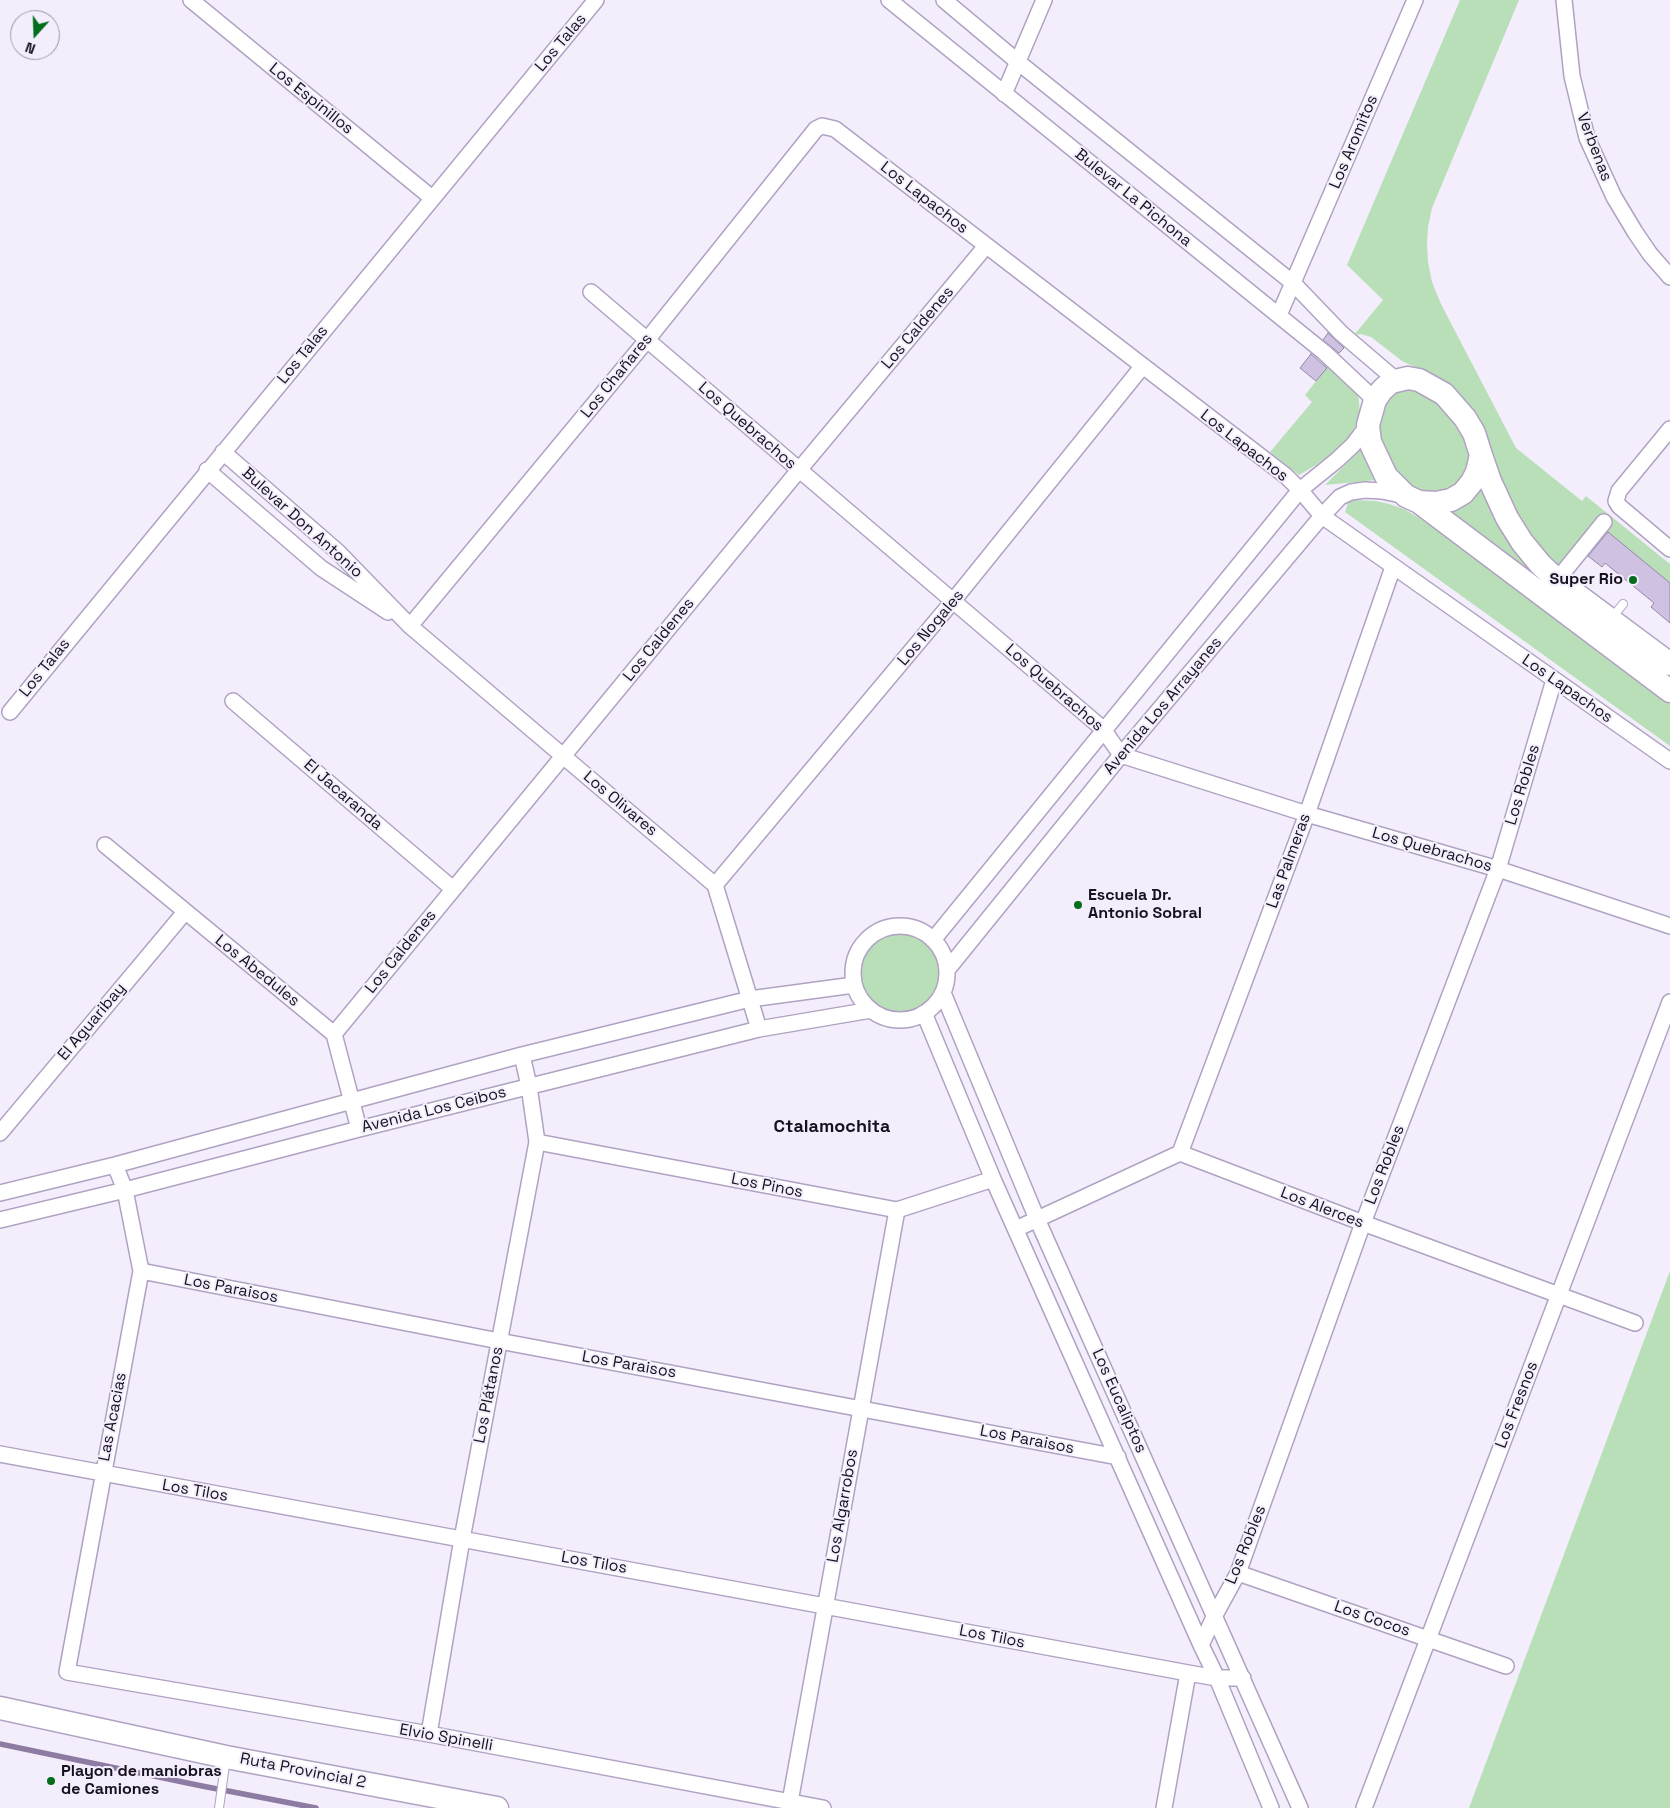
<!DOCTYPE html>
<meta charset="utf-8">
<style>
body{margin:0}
#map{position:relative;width:1670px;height:1808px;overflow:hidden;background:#f4eefc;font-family:"Space Grotesk",sans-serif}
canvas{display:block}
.north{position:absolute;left:10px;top:10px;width:50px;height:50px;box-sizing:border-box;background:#f4eefc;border:1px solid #9b96a3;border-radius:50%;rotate:200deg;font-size:14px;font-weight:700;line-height:20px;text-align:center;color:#16111d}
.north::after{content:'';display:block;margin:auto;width:18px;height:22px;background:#026d1c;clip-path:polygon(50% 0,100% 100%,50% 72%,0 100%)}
</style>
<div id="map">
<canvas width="1670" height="1808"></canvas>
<div class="north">N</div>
</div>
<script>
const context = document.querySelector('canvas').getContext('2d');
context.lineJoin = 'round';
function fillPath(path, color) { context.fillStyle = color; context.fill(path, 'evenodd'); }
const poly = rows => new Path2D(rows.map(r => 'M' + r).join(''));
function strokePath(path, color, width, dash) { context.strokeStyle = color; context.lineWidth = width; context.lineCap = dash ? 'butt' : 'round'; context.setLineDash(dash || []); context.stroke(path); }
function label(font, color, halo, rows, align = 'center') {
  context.font = font + ' "Space Grotesk",sans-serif'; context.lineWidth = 4; context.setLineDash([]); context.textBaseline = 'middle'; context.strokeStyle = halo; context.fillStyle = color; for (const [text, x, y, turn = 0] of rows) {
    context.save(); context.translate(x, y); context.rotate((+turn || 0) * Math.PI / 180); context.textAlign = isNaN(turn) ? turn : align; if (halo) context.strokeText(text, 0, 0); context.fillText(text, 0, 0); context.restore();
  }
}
fillPath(poly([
 [1460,0,1519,0,1432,208,1428,227,1427,245,1428,262,1432,282,1441,304,1516,448,1582,501,1586,496,1670,564,1670,583,1605,530,1573,550,1557,567,1543,554,1510,504,1480,424,1468,404,1460,401,1434,376,1402,361,1371,337,1361,334,1354,335,1383,300,1347,265],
 [1328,366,1358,391,1360,414,1352,434,1346,443,1316,465,1299,475,1270,452,1312,402,1305,395],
 [1403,389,1419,390,1448,410,1467,442,1471,461,1457,487,1440,493,1421,491,1399,477,1383,455,1378,435,1381,410,1390,397],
 [1362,448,1367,462,1376,480,1325,485],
 [1482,489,1498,518,1666,672,1443,511,1468,503],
 [1353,500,1376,501,1389,504,1404,509,1419,518,1448,537,1670,701,1670,746,1345,512,1348,503],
 '853 973a47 47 0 1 1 94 0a47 47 0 1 1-94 0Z',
 [1670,1271,1670,1808,1469,1808]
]), '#b9dfb9');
strokePath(poly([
 [0,1744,202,1786,316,1808]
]), '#8d7ba2', 5.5);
const building = poly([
 [1328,333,1344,348,1339,353,1323,340,1328,333],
 [1311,354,1327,368,1316,381,1300,368,1311,354],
 [1608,532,1670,583,1670,623,1651,607,1654,603,1605,563,1602,567,1588,556,1608,532]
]);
fillPath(building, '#cfc1e2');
strokePath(building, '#9486a5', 1);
const lane = poly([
 [1612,618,1623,604],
 [219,1808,226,1758]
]);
const street = poly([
 [191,0,432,198],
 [889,0,1325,353,1375,400],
 [944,0,1018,62,1293,283,1341,333,1396,380],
 [1564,0,1572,76,1587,138,1614,197,1635,232,1650,254,1670,277],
 [1004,94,1044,0],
 [591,292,1103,729,1121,755,1307,814,1498,869,1670,926],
 [1279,315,1415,0],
 [1670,429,1619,491,1616,501,1619,506,1670,549],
 [223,452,338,552,410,626,715,885,759,1029],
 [207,470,321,568,388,612],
 [1557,580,1604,522],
 [410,626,647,340,816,129,822,126,835,129,1286,476,1300,490,1322,516,1670,761],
 [233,701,453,889],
 [10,712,596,0],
 [105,845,334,1034,359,1129],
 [715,885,953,601,1142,367],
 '853 973a47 47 0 1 1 94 0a47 47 0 1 1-94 0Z',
 [933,940,1300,490,1337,460,1353,445,1368,425],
 [947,970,1121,755,1322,516,1340,497,1351,492,1365,490,1382,491,1406,496],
 [943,993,1037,1219,1300,1808],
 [924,1013,993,1179,1201,1645,1217,1678,1271,1808],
 [334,1034,799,470,986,246],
 [0,1133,185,912],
 [537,1142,897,1210,993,1179],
 [1180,1153,1307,814,1393,567],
 [115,1165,125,1190,141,1271,67,1672,429,1734,823,1808],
 [0,1193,115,1165,522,1055,750,999,854,985],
 [0,1220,125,1190,359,1129,759,1029,871,1010],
 [1016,1229,1180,1153,1363,1223,1635,1323],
 [141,1271,499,1341,1118,1457],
 [0,1454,1188,1673],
 [1238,1573,1506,1666],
 [1201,1645,1215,1615,1238,1573,1363,1223,1498,869,1554,680],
 [429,1734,462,1539,537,1142,529,1086,522,1055],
 [790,1802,897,1210],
 [1164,1808,1188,1673,1217,1678,1243,1678],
 [1364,1808,1670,1002]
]);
const secondary = poly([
 [1408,378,1419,380,1444,394,1465,418,1474,433,1481,455,1477,472,1472,482,1463,493,1451,500,1436,503,1419,502,1406,496,1386,476,1370,442,1368,425,1375,400,1382,390,1391,382,1408,378],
 [1481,455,1490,481,1507,518,1522,542,1540,564,1557,580,1670,664],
 [1419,502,1670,691],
 [0,1708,226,1757,497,1808]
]);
strokePath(lane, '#b0a2c2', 10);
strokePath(street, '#b0a2c2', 18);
strokePath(secondary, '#b0a2c2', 25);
strokePath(lane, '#fff', 8);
strokePath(street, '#fff', 15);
strokePath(secondary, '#fff', 22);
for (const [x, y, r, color] of [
 [1633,580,5,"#026d1c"],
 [1078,905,5,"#026d1c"],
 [51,1781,5,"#026d1c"]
]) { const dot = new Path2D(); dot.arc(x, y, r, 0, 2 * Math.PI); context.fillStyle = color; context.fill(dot); strokePath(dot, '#f4eefc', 2); }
label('16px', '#16111d', '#f4eefc', [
 ["Los Talas",561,43,-50],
 ["Los Espinillos",311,99,39],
 ["Los Aromitos",1354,142,-67],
 ["Verbenas",1594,147,69],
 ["Los Lapachos",924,198,38],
 ["Bulevar La Pichona",1133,198,39],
 ["Los Caldenes",918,328,-50],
 ["Los Talas",303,355,-51],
 ["Los Chañares",617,376,-51],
 ["Los Quebrachos",747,426,41],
 ["Los Lapachos",1244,446,38],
 ["Bulevar Don Antonio",302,523,42],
 ["Los Nogales",931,628,-50],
 ["Los Caldenes",659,640,-51],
 ["Los Talas",45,668,-51],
 ["Los Quebrachos",1054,688,41],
 ["Los Lapachos",1567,689,35],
 ["Avenida Los Arrayanes",1163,706,-50],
 ["Los Robles",1523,785,-73],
 ["El Jacaranda",343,795,41],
 ["Los Olivares",620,804,40],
 ["Los Quebrachos",1432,850,16],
 ["Las Palmeras",1289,861,-70],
 ["Los Caldenes",401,952,-51],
 ["Los Abedules",257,971,39],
 ["El Aguaribay",92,1022,-50],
 ["Avenida Los Ceibos",434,1110,-14],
 ["Los Robles",1385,1165,-69],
 ["Los Pinos",767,1186,11],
 ["Los Alerces",1322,1208,21],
 ["Los Paraisos",231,1289,11],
 ["Los Paraisos",629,1365,10],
 ["Los Plátanos",489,1395,-79],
 ["Los Eucaliptos",1119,1401,66],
 ["Los Fresnos",1517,1405,-69],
 ["Las Acacias",113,1417,-79],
 ["Los Paraisos",1027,1440,11],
 ["Los Tilos",195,1491,10],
 ["Los Algarrobos",843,1506,-80],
 ["Los Robles",1246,1545,-68],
 ["Los Tilos",594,1563,10],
 ["Los Cocos",1372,1619,19],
 ["Los Tilos",992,1637,11],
 ["Elvio Spinelli",446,1738,10],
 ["Ruta Provincial 2",303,1771,11]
]);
label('bold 16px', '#16111d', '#f4eefc', [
 ["Super Rio",1623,580,"right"],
 ["Escuela Dr.",1088,896],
 ["Antonio Sobral",1088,914],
 ["Playon de maniobras",61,1772],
 ["de Camiones",61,1790]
], 'left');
label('bold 18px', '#16111d', '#f4eefc', [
 ["Ctalamochita",832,1127]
]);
</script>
